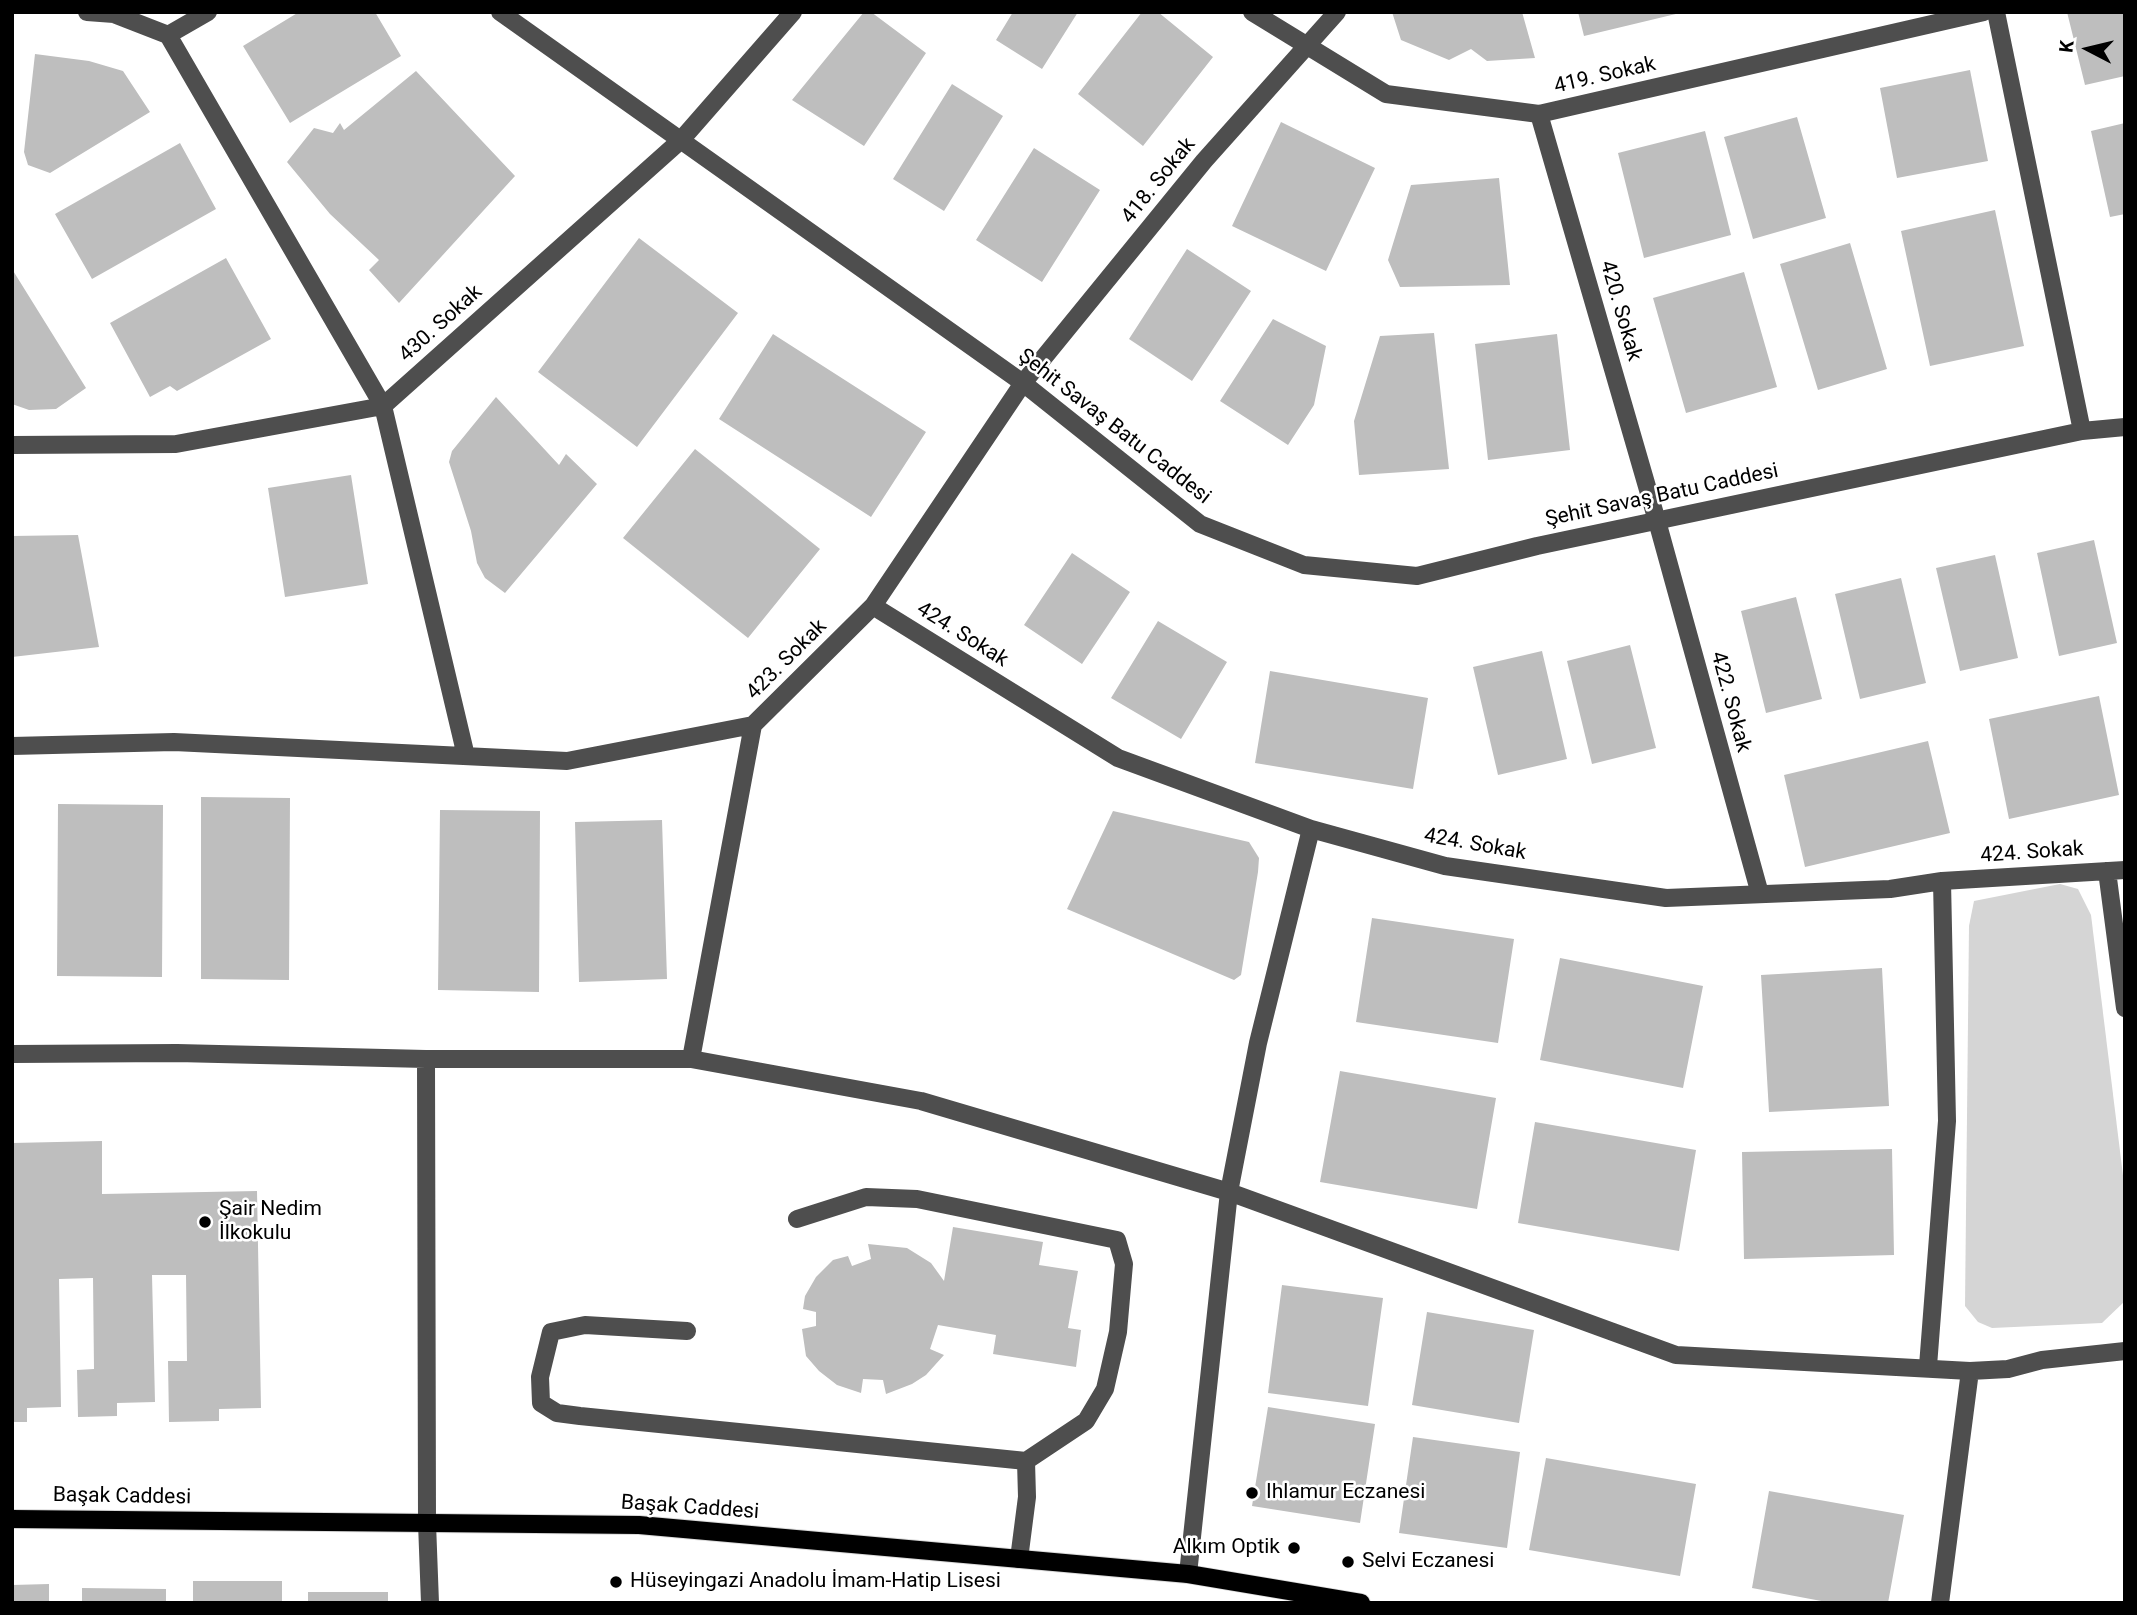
<!DOCTYPE html>
<meta charset="utf-8">
<style>
body{margin:0}
#map{position:relative;width:2137px;height:1615px;overflow:hidden;background:#fff;font-family:Roboto,sans-serif}
canvas{display:block}
.frame{position:absolute;inset:0;border:14px solid #000;pointer-events:none}
.north{position:absolute;left:2053px;top:14px;width:70px;height:70px;-webkit-text-stroke:5px #fff;paint-order:stroke;rotate:277deg;font-size:19px;font-weight:700;line-height:28px;text-align:center;color:#000}
.north::after{content:'';display:block;margin:auto;width:24px;height:32px;background:#000;clip-path:polygon(50% 0,100% 100%,50% 72%,0 100%)}
</style>
<div id="map">
<canvas width="2137" height="1615"></canvas>
<div class="frame"></div>
<div class="north">K</div>
</div>
<script>
const context = document.querySelector('canvas').getContext('2d');
context.lineJoin = 'round';
function fillPath(path, color) { context.fillStyle = color; context.fill(path, 'evenodd'); }
const poly = rows => new Path2D(rows.map(r => 'M' + r).join(''));
function strokePath(path, color, width, dash) { context.strokeStyle = color; context.lineWidth = width; context.lineCap = dash ? 'butt' : 'round'; context.setLineDash(dash || []); context.stroke(path); }
function label(font, color, halo, rows, align = 'center') {
  context.font = font + ' Roboto,sans-serif'; context.lineWidth = 5; context.setLineDash([]); context.textBaseline = 'middle'; context.strokeStyle = halo; context.fillStyle = color; for (const [text, x, y, turn = 0] of rows) {
    context.save(); context.translate(x, y); context.rotate((+turn || 0) * Math.PI / 180); context.textAlign = isNaN(turn) ? turn : align; if (halo) context.strokeText(text, 0, 0); context.fillText(text, 0, 0); context.restore();
  }
}
fillPath(poly([
 [2060,884,2078,889,2091,915,2125,1192,2125,1301,2102,1323,1992,1328,1978,1322,1965,1306,1969,926,1974,901]
]), '#d5d5d5');
fillPath(poly([
 [299,12,375,12,401,56,290,123,243,46],
 [864,12,871,12,926,53,864,146,792,100],
 [1013,12,1078,12,1042,69,996,40],
 [1142,12,1158,12,1213,57,1143,146,1078,94],
 [1392,12,1522,12,1535,58,1487,61,1471,49,1449,60,1401,40],
 [1578,12,1680,12,1680,13,1584,36],
 [2067,12,2125,12,2125,76,2085,85],
 [35,54,89,61,123,71,150,112,50,173,28,165,24,152],
 [1970,70,1988,161,1897,178,1880,88],
 [416,71,515,176,399,303,369,270,379,260,330,214,287,162,314,128,333,133,340,123,344,130],
 [952,84,1003,116,944,211,893,179],
 [1797,117,1826,218,1753,239,1724,137],
 [1281,122,1375,168,1326,271,1232,226],
 [2125,123,2125,214,2110,217,2091,131],
 [1705,131,1731,235,1644,258,1618,153],
 [180,143,216,209,92,279,55,214],
 [1034,148,1100,190,1042,282,976,240],
 [1499,178,1510,285,1400,287,1388,260,1411,185],
 [1995,210,2024,346,1930,366,1901,231],
 [639,238,738,313,637,447,538,372],
 [1850,243,1887,369,1818,390,1780,264],
 [1187,249,1251,291,1192,381,1129,339],
 [226,258,271,339,177,391,170,386,150,397,110,323],
 [12,269,86,388,56,409,29,410,12,404],
 [1744,272,1777,387,1686,413,1653,298],
 [1273,319,1326,346,1314,405,1288,445,1220,401],
 [1434,333,1449,469,1359,475,1354,421,1380,336],
 [773,334,926,432,871,517,719,419],
 [1557,334,1570,450,1488,460,1475,344],
 [496,397,559,465,566,454,597,484,505,593,485,578,477,563,471,531,449,462,452,451],
 [695,449,820,549,748,638,623,538],
 [351,475,368,584,285,597,268,488],
 [78,535,99,647,12,657,12,536],
 [2094,540,2117,643,2059,656,2037,553],
 [1072,553,1130,592,1082,664,1024,625],
 [1995,555,2018,658,1960,671,1936,568],
 [1901,578,1926,683,1860,699,1835,594],
 [1796,597,1822,699,1766,713,1741,611],
 [1158,621,1227,662,1181,739,1111,698],
 [1630,645,1656,748,1592,764,1567,661],
 [1542,651,1567,759,1498,775,1473,667],
 [1270,671,1428,698,1413,789,1255,763],
 [2099,696,2119,795,2009,819,1989,719],
 [1928,741,1950,833,1805,867,1784,775],
 [201,797,290,798,289,980,201,979],
 [58,804,163,805,162,977,57,976],
 [440,810,540,811,539,992,438,990],
 [1113,811,1249,842,1259,858,1258,872,1241,975,1234,980,1067,909],
 [662,820,667,979,579,982,575,822],
 [1372,918,1514,939,1498,1043,1356,1022],
 [1560,958,1703,986,1683,1088,1540,1060],
 [1882,968,1889,1106,1769,1112,1761,975],
 [1340,1071,1496,1098,1477,1209,1320,1182],
 [1535,1122,1696,1150,1679,1251,1518,1223],
 [102,1141,102,1194,257,1191,261,1408,219,1409,219,1421,169,1422,168,1361,187,1361,186,1275,152,1275,155,1402,117,1403,117,1416,78,1417,77,1370,94,1369,93,1278,59,1279,61,1407,27,1408,27,1422,12,1422,12,1143],
 [1892,1149,1894,1255,1744,1259,1742,1152],
 [953,1227,1043,1242,1039,1265,1078,1271,1068,1328,1081,1330,1076,1367,993,1354,996,1335,938,1325,930,1349,944,1355,926,1375,912,1384,886,1394,883,1380,863,1379,861,1393,837,1385,819,1371,806,1356,802,1329,816,1326,816,1312,803,1309,805,1296,816,1277,833,1260,848,1256,852,1266,871,1259,868,1244,907,1248,931,1263,944,1281],
 [1282,1285,1383,1298,1368,1406,1268,1393],
 [1427,1312,1534,1330,1519,1423,1412,1405],
 [1268,1407,1375,1424,1360,1523,1252,1506],
 [1413,1437,1520,1452,1507,1548,1399,1533],
 [1546,1458,1696,1484,1680,1576,1529,1550],
 [1769,1491,1904,1515,1888,1603,1832,1603,1752,1588],
 [193,1581,282,1581,282,1603,193,1603],
 [49,1584,49,1603,12,1603,12,1585],
 [82,1588,166,1589,166,1603,82,1603],
 [308,1592,388,1592,388,1603,308,1603]
]), '#bebebe');
const major = poly([
 [12,1519,639,1525,1188,1574,1361,1603]
]);
strokePath(major, '#dbdbdb', 20);
strokePath(poly([
 [87,12,114,14,168,35,383,406,466,756],
 [500,12,1023,383,1200,524,1304,565,1417,576,1537,546,2082,431,2125,427],
 [1252,12,1386,94,1539,114,1984,12],
 [1996,12,2082,431],
 [168,35,208,12],
 [1539,114,1657,521,1760,894],
 [12,445,176,444,383,406,681,140,793,12],
 [873,606,1118,758,1311,829,1445,866,1666,898,1890,889,1942,881,2125,870],
 [12,746,174,742,567,761,753,725],
 [2107,871,2125,1008],
 [12,1054,177,1053,426,1059,427,1523,430,1603],
 [426,1059,691,1059,921,1101,1229,1192,1676,1355,1970,1371],
 [691,1059,753,725,873,606,1023,383,1204,161,1337,12],
 [797,1219,866,1197,917,1199,1117,1240,1124,1264,1118,1332,1105,1389,1086,1421,1026,1461,1027,1497,1019,1559],
 [687,1331,585,1325,551,1332,540,1377,541,1403,557,1413,580,1416,1026,1461],
 [1928,1366,1947,1121,1942,881],
 [1188,1574,1229,1192,1258,1043,1311,829],
 [1940,1603,1970,1371,2008,1369,2042,1360,2125,1351]
]), '#4e4e4e', 18);
strokePath(major, '#000', 18);
for (const [x, y, r, color] of [
 [205,1222,7,"#000"],
 [1252,1493,7,"#000"],
 [1294,1548,7,"#000"],
 [1348,1562,7,"#000"],
 [616,1582,7,"#000"]
]) { const dot = new Path2D(); dot.arc(x, y, r, 0, 2 * Math.PI); context.fillStyle = color; context.fill(dot); strokePath(dot, '#fff', 2.5); }
label('21px', '#000', '#fff', [
 ["419. Sokak",1605,76,-13],
 ["418. Sokak",1159,181,-51],
 ["420. Sokak",1620,311,74],
 ["430. Sokak",441,324,-42],
 ["Şehit Savaş Batu Caddesi",1114,427,38],
 ["Şehit Savaş Batu Caddesi",1662,496,-12],
 ["424. Sokak",962,635,32],
 ["423. Sokak",787,660,-45],
 ["422. Sokak",1730,702,75],
 ["424. Sokak",1475,845,10],
 ["424. Sokak",2032,853,-4],
 ["Başak Caddesi",122,1497,1],
 ["Başak Caddesi",690,1508,4]
]);
label('21px', '#000', '#fff', [
 ["Şair Nedim",219,1210],
 ["İlkokulu",219,1234],
 ["Ihlamur Eczanesi",1266,1493],
 ["Alkım Optik",1280,1548,"right"],
 ["Selvi Eczanesi",1362,1562],
 ["Hüseyingazi Anadolu İmam-Hatip Lisesi",630,1582]
], 'left');
</script>
